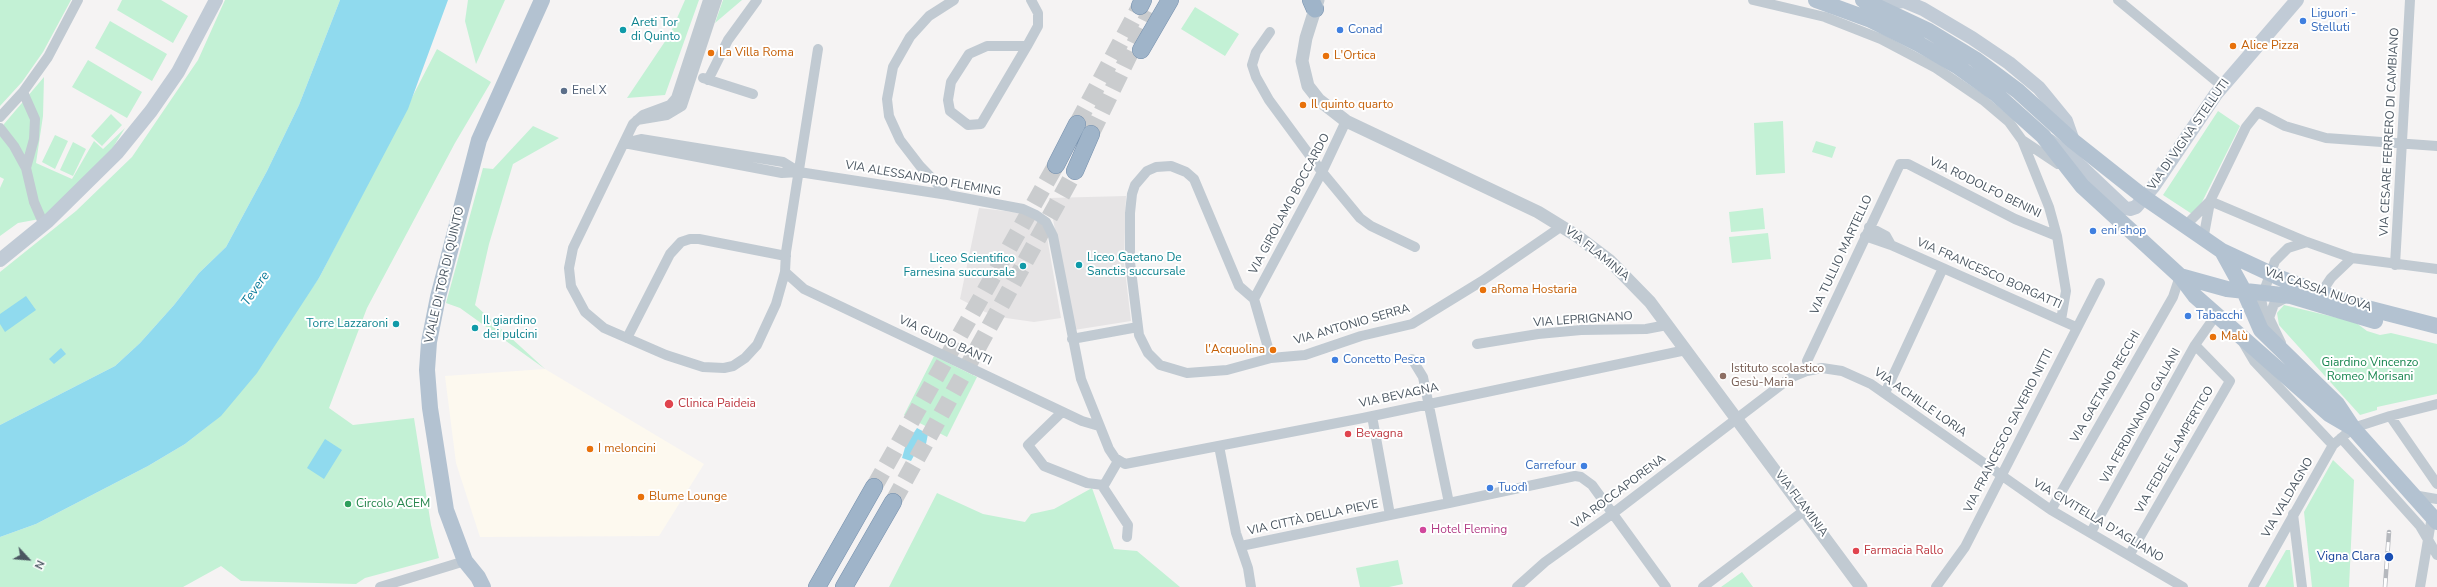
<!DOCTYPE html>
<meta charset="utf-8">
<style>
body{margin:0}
#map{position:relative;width:2437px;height:587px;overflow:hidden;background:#f5f3f3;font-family:"Nunito Sans",sans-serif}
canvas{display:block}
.north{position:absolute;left:8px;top:539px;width:40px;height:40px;-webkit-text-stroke:3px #fff;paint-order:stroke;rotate:116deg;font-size:11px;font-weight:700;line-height:16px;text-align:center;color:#4a5661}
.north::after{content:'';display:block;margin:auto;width:14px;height:18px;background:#4a5661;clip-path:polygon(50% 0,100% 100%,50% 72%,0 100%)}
</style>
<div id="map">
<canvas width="2437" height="587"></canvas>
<div class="north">N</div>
</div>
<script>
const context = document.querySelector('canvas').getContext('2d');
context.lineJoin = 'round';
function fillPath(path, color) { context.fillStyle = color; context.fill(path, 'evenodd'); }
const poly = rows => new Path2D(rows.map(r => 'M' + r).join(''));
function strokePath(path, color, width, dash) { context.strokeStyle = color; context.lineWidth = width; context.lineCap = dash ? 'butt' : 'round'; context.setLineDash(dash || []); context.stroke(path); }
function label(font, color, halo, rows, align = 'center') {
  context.font = font + ' "Nunito Sans",sans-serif'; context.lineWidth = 4; context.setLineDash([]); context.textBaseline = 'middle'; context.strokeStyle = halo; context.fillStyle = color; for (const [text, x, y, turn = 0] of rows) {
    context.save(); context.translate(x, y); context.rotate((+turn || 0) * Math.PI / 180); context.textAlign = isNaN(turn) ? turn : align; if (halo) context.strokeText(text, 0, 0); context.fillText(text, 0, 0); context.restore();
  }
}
fillPath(poly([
 [545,369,704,464,659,536,480,537,456,463,445,376]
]), '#fdf9ef');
fillPath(poly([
 [1126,196,1124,262,1131,321,1074,330,1049,198],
 [979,208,1023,213,1036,220,1046,231,1061,318,1034,322,1006,318,985,312,960,299]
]), '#e6e4e5');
fillPath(poly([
 [0,0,71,0,43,52,22,82,0,106],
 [122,0,161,0,188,16,173,43,117,10],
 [225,0,340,0,299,105,267,171,226,247,199,273,174,305,140,343,115,366,0,425,0,272,76,211,132,157,198,60],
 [468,0,505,0,476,64,465,21],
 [685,0,699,0,665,95,627,98,670,34],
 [723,0,742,0,715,23],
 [1195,7,1239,34,1225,56,1181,29],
 [110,21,167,54,152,81,95,48],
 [437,49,491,82,455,143,367,308,329,408,353,425,414,418,431,525,439,558,365,578,356,584,241,581,221,566,183,587,0,587,0,537,36,524,148,466,185,444,213,422,319,278],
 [88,60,142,92,127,118,72,87],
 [44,77,43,116,36,163,72,179,94,141,103,149,125,128,107,157,45,218,18,223,0,236,0,188,4,179,0,177,0,133,4,124],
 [2218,111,2240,126,2200,206,2192,214,2163,195],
 [111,114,122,125,102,146,91,136],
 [1783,121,1785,173,1756,175,1754,123],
 [533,126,559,138,513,164,489,244,475,305,545,369,460,308,446,303,483,168,493,169],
 [55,135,68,141,55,169,42,162],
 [1816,141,1836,147,1832,158,1812,152],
 [73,142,86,149,73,176,60,170],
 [1763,208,1765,229,1731,232,1729,212],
 [1768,233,1771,259,1732,263,1729,237],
 [2284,305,2355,322,2367,331,2380,335,2391,333,2437,344,2437,394,2377,407,2377,410,2360,415,2279,325,2277,313],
 [934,356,977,377,947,437,904,415],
 [2333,460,2354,480,2349,587,2312,587,2304,512],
 [1092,488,1114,549,1137,551,1180,587,889,587,937,493,983,514,1025,522,1031,514,1054,509],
 [2286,550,2290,550,2294,587,2265,587],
 [1398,560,1403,584,1389,587,1360,587,1356,568],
 [1742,572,1753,587,1721,587]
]), '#c3f1d5');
fillPath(poly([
 [340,0,448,0,408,109,319,278,257,373,221,416,185,444,148,466,36,524,0,537,0,425,115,366,140,343,174,305,199,273,226,247,267,171,299,105],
 [26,296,36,310,5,332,0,324,0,314],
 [61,348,66,354,54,364,49,359],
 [917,428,928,434,924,454,918,453,917,450,911,461,902,458,906,444],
 [325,439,342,450,324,479,307,468]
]), '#90daee');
strokePath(poly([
 [1077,124,1140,6],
 [1091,134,1150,12],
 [874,487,1056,165],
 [893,502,1075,171]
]), '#caccce', 17, [17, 8]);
const trunk = poly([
 [1311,0,1315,9],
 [1140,6,1143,0],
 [1141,50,1170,0],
 [1056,165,1077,124],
 [1075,171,1091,134],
 [817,587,874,487],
 [844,587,893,502]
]);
strokePath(trunk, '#7690ad', 18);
strokePath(poly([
 [708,0,676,98,670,105,643,115,633,124,573,248,569,268,571,286,585,312,604,328,666,355,703,367,724,368,733,366,745,358,757,345,776,304,785,272,786,252,818,49],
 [1753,0,1825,17,1881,39,1936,68,1983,100,2009,122,2022,140,2049,207,2057,236,2066,291,2061,320],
 [2118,0,2222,86],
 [1270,32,1256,52,1252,65,1256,77,1269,100,1322,172,1360,218,1371,226,1415,247],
 [1027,46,987,46,969,54,951,82,948,100,950,111,968,125,981,124,1027,46,1038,26,1038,13,1031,0],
 [703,78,753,94],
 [708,80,728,40,757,0],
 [23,92,35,119,34,139,26,168],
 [0,117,23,92,48,57,78,0],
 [637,120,667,115,682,106,717,0],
 [0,128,14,146,26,168,34,202,44,225],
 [2022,140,2058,164],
 [624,143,641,139,783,162,799,172,948,195,1023,209,1036,215,1046,222,1053,236,1081,379,1109,449,1115,458,1125,464,1363,418,1686,350],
 [624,143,782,173,799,172],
 [948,195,920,166,900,140,889,116,887,99,893,67,910,37,929,16,954,0],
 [2210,201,2307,242,2352,258,2437,269],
 [1869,227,1886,236,1891,245],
 [2184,227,2210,201,2246,127,2258,112,2285,126,2326,138,2437,146],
 [1865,236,1891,245,2076,327],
 [2203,240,2210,202],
 [2395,265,2410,0],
 [785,272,804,289,1082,421,1099,426],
 [2321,293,2331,278,2352,258],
 [1254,299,1239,286,1194,179,1186,172,1171,166,1156,167,1147,171,1135,185,1132,194,1130,213,1130,262,1139,335,1148,353,1160,365,1187,373,1227,370,1271,358,1305,355,1361,336,1412,324,1482,281,1562,226],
 [1254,299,1322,172,1346,121],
 [1254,299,1271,358],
 [2269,320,2264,313,2261,299,2275,261,2288,248,2307,242],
 [627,338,670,254,681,242,690,239,699,239,786,256],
 [1072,339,1138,327],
 [2281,343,2269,318,2274,304,2287,297],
 [1477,344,1538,334,1581,330,1646,329,1667,325],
 [2244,344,2254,361,2333,445],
 [1807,361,1900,164,1908,164,2015,219,2057,236],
 [1885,393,1943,268],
 [1062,412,1028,445,1044,466,1087,483,1103,485],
 [1372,416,1390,515,1449,503,1423,377,1412,359],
 [2390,416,2437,484],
 [2341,438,2420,526,2437,555],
 [1219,446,1236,533,1248,568,1251,587],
 [1118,461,1103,487,1128,525,1127,537],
 [2413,495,2437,499],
 [1449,503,1575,476,1581,477,1592,485,1666,587],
 [2051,510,2173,297,2180,276],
 [2293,514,2302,587],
 [2091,532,2195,345,2216,315],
 [1241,546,1390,515],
 [2130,554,2230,381,2195,345],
 [380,587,465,561],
 [1517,587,1545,562,1612,514,1790,378,1807,371,1822,368,1842,371,1871,384,2051,510,2183,587],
 [1703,587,1805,510],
 [1936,587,1965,547,2100,283],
 [2253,587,2333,445,2353,428,2390,416,2437,404],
 [2420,587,2432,516]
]), '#c1cad2', 10);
strokePath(poly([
 [1318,0,1306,38,1302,61,1308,86,1319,100,1346,121,1538,212,1577,236,1610,261,1650,302,1861,587]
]), '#c1cad2', 13);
strokePath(poly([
 [1874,12,1879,4,1904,1,1923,9,1972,38,2009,63,2039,88,2066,121,2073,141],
 [2050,141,2070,156,2125,208,2130,209,2136,207,2153,187,2216,94,2297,0],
 [0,260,48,221,117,153,151,111,178,72,216,0]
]), '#c1cbd6', 14);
strokePath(poly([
 [1816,0,1871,20,1919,44,1957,66,1996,94,2043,136,2082,186,2180,276,2195,296,2329,414,2353,428],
 [1863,0,1929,31,1975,59,2018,91,2073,141,2145,198,2222,251,2280,278,2321,293,2371,309,2437,326],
 [2222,251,2244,291,2261,330,2337,404,2353,428,2437,522],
 [2180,276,2227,289,2291,296,2375,321],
 [483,587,478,577,465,561,446,510,430,408,427,370,429,342,438,297,479,140,542,0]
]), '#b3c2d1', 16);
strokePath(trunk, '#9fb4c9', 17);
const rail = poly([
 [2385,587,2389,532]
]);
strokePath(rail, '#b5b8bd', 4.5);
strokePath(rail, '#fff', 3, [9]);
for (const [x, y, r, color] of [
 [2303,21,4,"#3f7fe0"],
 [623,30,4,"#0f9aa8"],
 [1340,30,4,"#3f7fe0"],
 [2233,46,4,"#e8710a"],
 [711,53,4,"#e8710a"],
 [1326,56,4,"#e8710a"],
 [564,91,4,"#5c6f8a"],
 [1303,105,4,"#e8710a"],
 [2093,231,4,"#3f7fe0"],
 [1079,265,4,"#0f9aa8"],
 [1023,266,4,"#0f9aa8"],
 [1483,290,4,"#e8710a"],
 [2188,316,4,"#3f7fe0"],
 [396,324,4,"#0f9aa8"],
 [475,328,4,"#0f9aa8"],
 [2213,337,4,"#e8710a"],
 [1273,350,4,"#e8710a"],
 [1335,360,4,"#3f7fe0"],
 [1723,376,4,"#8d6e63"],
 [669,404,5,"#e0444e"],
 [1348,434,4,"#e0444e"],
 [590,449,4,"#e8710a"],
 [1584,466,4,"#3f7fe0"],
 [1490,488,4,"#3f7fe0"],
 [641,497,4,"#e8710a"],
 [348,504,4,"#2e9e5b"],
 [1423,530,4,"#d1479c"],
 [1856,551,4,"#e0444e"],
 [2389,557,5,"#1a4fb4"]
]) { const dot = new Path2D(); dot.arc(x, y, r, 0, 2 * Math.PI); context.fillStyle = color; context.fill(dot); strokePath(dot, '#fff', 1.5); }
label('12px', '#366cbe', '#fff', [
 ["Liguori -",2311,14],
 ["Stelluti",2311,28],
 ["Conad",1348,30],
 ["eni shop",2101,231],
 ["Tabacchi",2196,316],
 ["Concetto Pesca",1343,360],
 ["Carrefour",1576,466,"right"],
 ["Tuodì",1498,488]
], 'left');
label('12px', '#0d838f', '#fff', [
 ["Areti Tor",631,23],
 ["di Quinto",631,37],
 ["Liceo Gaetano De",1087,258],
 ["Sanctis succursale",1087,272],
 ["Liceo Scientifico",1015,259,"right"],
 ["Farnesina succursale",1015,273,"right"],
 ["Il giardino",483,321],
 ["dei pulcini",483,335],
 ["Torre Lazzaroni",388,324,"right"]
], 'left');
label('12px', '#c56008', '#fff', [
 ["Alice Pizza",2241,46],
 ["La Villa Roma",719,53],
 ["L'Ortica",1334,56],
 ["Il quinto quarto",1311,105],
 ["aRoma Hostaria",1491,290],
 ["Malù",2221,337],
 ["l'Acquolina",1265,350,"right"],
 ["I meloncini",598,449],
 ["Blume Lounge",649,497]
], 'left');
label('12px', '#4e5e75', '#fff', [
 ["Enel X",572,91]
], 'left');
label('12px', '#4a5661', '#fff', [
 ["VIA CESARE FERRERO DI CAMBIANO",2390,132,-87],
 ["VIA DI VIGNA STELLUTI",2189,135,-55],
 ["VIA ALESSANDRO FLEMING",923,179,10],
 ["VIA RODOLFO BENINI",1985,188,26],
 ["VIA GIROLAMO BOCCARDO",1290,204,-62],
 ["VIA FLAMINIA",1597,254,39],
 ["VIA TULLIO MARTELLO",1842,255,-65],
 ["VIA FRANCESCO BORGATTI",1989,274,24],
 ["VIALE DI TOR DI QUINTO",445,275,-77],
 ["VIA CASSIA NUOVA",2318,290,19],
 ["VIA LEPRIGNANO",1583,320,-4],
 ["VIA ANTONIO SERRA",1352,325,-16],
 ["VIA GUIDO BANTI",945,341,25],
 ["VIA GAETANO RECCHI",2106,387,-60],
 ["VIA BEVAGNA",1399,396,-12],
 ["VIA ACHILLE LORIA",1920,403,35],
 ["VIA FERDINANDO GALIANI",2141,416,-61],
 ["VIA FRANCESCO SAVERIO NITTI",2009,431,-63],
 ["VIA FEDELE LAMPERTICO",2175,450,-60],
 ["VIA ROCCAPORENA",1619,492,-37],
 ["VIA VALDAGNO",2288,498,-60],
 ["VIA FLAMINIA",1801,504,53],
 ["VIA CITTÀ DELLA PIEVE",1313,518,-12],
 ["VIA CIVITELLA D'AGLIANO",2098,521,31]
]);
label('12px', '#17864f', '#fff', [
 ["Giardino Vincenzo",2370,363],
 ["Romeo Morisani",2370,377]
]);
label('12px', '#785e54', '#fff', [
 ["Istituto scolastico",1731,369],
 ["Gesù-Maria",1731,383]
], 'left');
label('12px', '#be3a42', '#fff', [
 ["Clinica Paideia",678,404],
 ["Bevagna",1356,434],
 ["Farmacia Rallo",1864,551]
], 'left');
label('12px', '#27864d', '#fff', [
 ["Circolo ACEM",356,504]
], 'left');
label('12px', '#b23c85', '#fff', [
 ["Hotel Fleming",1431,530]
], 'left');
label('12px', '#164399', '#fff', [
 ["Vigna Clara",2380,557]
], 'right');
label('italic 13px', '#0c7c9b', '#fff', [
 ["Tevere",256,289,-55]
]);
</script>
